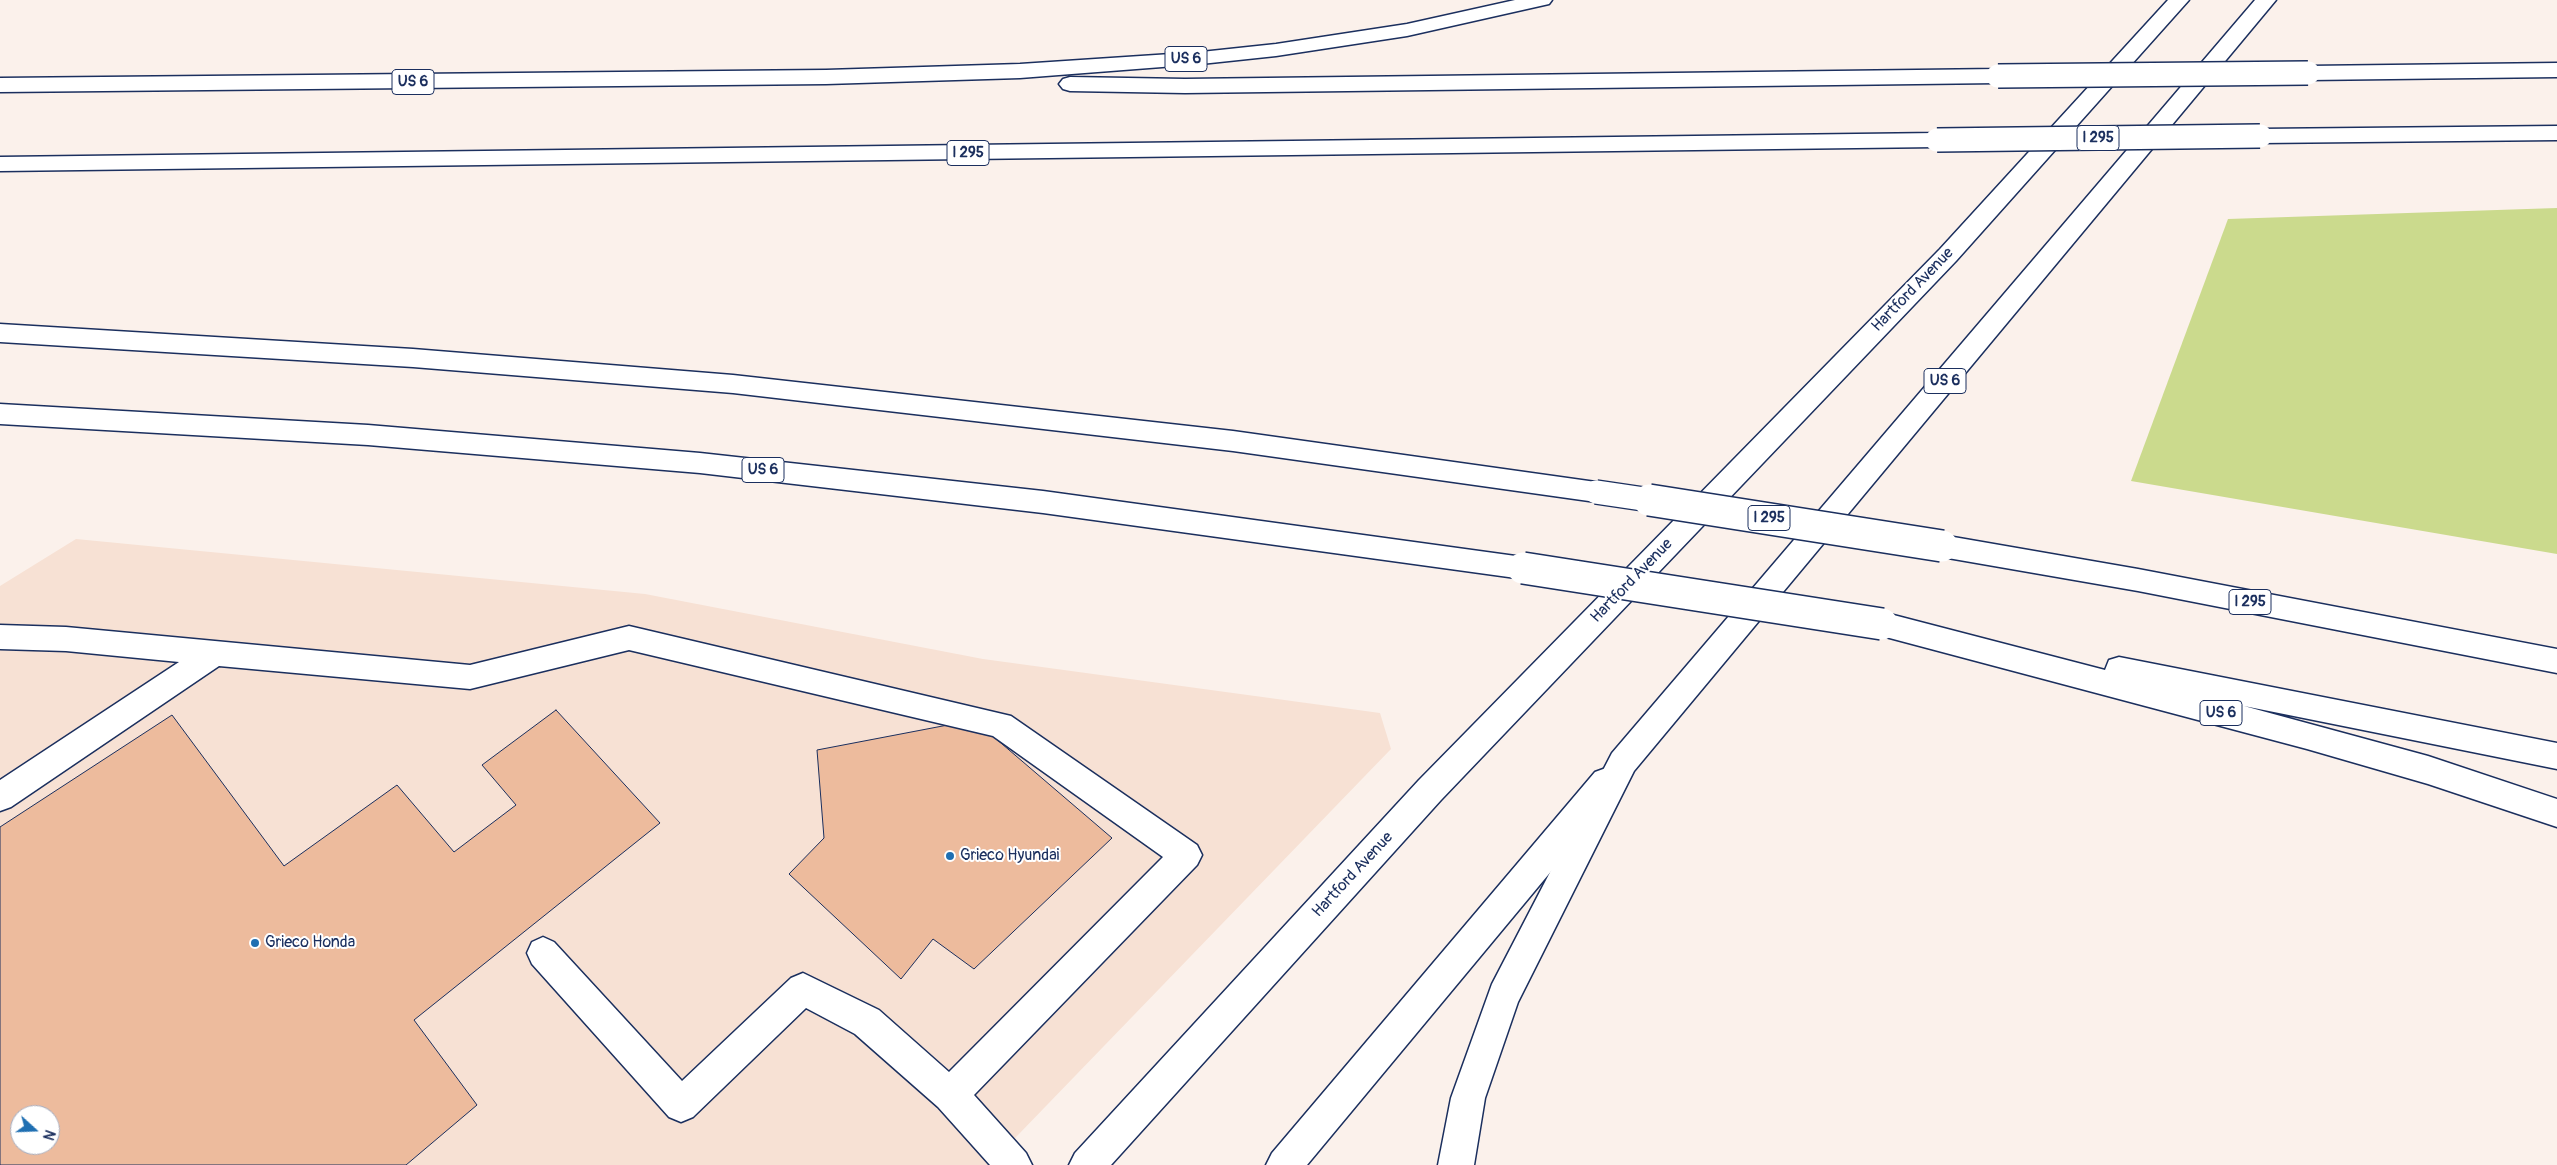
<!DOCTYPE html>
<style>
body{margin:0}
#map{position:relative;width:2557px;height:1165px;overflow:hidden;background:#fbf1eb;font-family:Pangolin,sans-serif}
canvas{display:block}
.north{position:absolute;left:10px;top:1105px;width:50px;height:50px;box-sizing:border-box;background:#fff;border:1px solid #a4acbf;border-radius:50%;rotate:110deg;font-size:14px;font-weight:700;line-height:20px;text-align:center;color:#1b2f5e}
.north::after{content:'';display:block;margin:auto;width:18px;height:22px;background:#1f6fb2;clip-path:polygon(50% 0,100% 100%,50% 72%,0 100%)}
</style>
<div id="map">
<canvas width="2557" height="1165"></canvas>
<div class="north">N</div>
</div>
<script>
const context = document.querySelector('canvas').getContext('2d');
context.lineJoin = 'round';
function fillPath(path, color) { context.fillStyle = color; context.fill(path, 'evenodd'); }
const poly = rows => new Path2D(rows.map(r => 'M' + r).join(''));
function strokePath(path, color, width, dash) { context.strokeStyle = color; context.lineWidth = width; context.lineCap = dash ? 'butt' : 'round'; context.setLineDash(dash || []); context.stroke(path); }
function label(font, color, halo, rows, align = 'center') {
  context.font = font + ' Pangolin,sans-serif'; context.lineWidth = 4; context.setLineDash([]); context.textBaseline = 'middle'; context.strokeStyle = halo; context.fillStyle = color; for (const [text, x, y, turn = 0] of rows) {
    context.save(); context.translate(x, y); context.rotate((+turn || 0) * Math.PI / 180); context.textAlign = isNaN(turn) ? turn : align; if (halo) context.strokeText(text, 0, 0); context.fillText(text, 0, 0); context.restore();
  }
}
fillPath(poly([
 [76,539,645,594,983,659,1380,713,1391,749,989,1165,0,1165,0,586],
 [20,1115,50,1115,50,1145,20,1145]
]), '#f7e1d4');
fillPath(poly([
 [2557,208,2557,554,2131,481,2228,219]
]), '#cbda8d');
const building = poly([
 [556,710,660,823,414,1020,477,1105,406,1165,0,1165,0,827,172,715,284,866,397,785,454,852,516,805,482,765,556,710],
 [20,1115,50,1115,50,1145,20,1145,20,1115],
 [974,720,1112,838,974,969,933,939,901,979,789,874,824,838,817,750,974,720]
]);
fillPath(building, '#edbb9d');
strokePath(building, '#1b2f5e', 1);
const minor = poly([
 [0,625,66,627,470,665,629,626,1011,716,1197,845,1202,855,1197,865,974,1095,1026,1153,1032,1165,990,1165,938,1107,855,1034,806,1008,693,1117,681,1122,669,1117,532,964,527,953,532,942,543,937,554,942,682,1081,791,978,803,973,879,1010,949,1072,1163,857,993,736,629,650,470,689,219,666,11,807,0,811,0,780,179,662,66,651,0,649,0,625]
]);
const major = poly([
 [2168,0,2189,0,1956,261,1441,800,1111,1165,1069,1165,1075,1153,1419,780,1940,249,2168,0],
 [1606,768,1617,772,1621,782,1617,792,1307,1165,1266,1165,1272,1153,1595,772,1606,768]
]);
const highway = poly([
 [1515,0,1552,0,1549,4,1407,36,1276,56,1201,64,1020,78,826,84,0,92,0,78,826,70,1020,64,1201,52,1276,44,1407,24,1515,0],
 [2255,0,2276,0,1634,771,1518,1002,1485,1098,1474,1165,1438,1165,1451,1098,1492,984,1612,753,2255,0],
 [2557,63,2557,77,2308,80,2301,78,2298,73,2301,68,2308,66,2557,63],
 [1998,69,2005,71,2008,76,2005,81,1998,83,1185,93,1070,91,1063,89,1059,84,1063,79,1070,77,1185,79,1998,69],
 [2557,126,2557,140,2260,143,2252,141,2249,136,2252,131,2260,129,2557,126],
 [1937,133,1945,135,1948,140,1945,145,1937,147,0,171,0,157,1937,133],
 [0,324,413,349,733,375,1233,431,1596,482,1605,485,1609,492,1605,499,1596,502,1233,451,733,393,413,367,0,342,0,324],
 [0,404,368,425,700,453,1043,491,1523,557,1533,560,1537,568,1533,576,1523,579,1043,513,700,473,368,445,0,424,0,404],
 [1942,535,2138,569,2557,649,2557,673,2138,591,1942,557,1932,554,1928,546,1932,538,1942,535],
 [1882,612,2105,670,2109,660,2119,657,2557,743,2557,769,2244,706,2428,756,2557,799,2557,827,2428,784,2307,749,1882,636,1872,632,1868,624,1872,616,1882,612]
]);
strokePath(minor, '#1b2f5e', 3);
strokePath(major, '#1b2f5e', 3);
strokePath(highway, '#1b2f5e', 3);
fillPath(minor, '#fff');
fillPath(major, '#fff');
fillPath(highway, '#fff');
const highwayBridgeFar1 = poly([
 [1998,76,2308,73],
 [1937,140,2260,136],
 [1596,492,1657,501]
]);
const highwayBridge = poly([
 [1649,500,1942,546],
 [1523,568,1882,624]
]);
strokePath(highwayBridgeFar1, '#1b2f5e', 26, []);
strokePath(highwayBridge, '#1b2f5e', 34, []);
strokePath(highwayBridgeFar1, '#fff', 23);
strokePath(highwayBridge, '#fff', 31);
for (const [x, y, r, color] of [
 [950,856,5,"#1f6fb2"],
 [255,943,5,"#1f6fb2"]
]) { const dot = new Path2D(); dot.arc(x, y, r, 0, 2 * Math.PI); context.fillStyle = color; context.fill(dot); strokePath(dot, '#fff', 2); }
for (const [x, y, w] of [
 [1186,59,42],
 [413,82,42],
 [2098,138,42],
 [968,153,42],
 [1945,381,42],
 [763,470,42],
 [1769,518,42],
 [2250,602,42],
 [2221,713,42]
]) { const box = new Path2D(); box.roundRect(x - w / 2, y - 12.5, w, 25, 4); context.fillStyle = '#fff'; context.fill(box); strokePath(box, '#1b2f5e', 1); }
label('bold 15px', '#1b2f5e', null, [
 ["US 6",1186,59],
 ["US 6",413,82],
 ["I 295",2098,138],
 ["I 295",968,153],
 ["US 6",1945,381],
 ["US 6",763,470],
 ["I 295",1769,518],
 ["I 295",2250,602],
 ["US 6",2221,713]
]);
label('16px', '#1b2f5e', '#fff', [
 ["Hartford Avenue",1913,290,-46],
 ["Hartford Avenue",1632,581,-46],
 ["Hartford Avenue",1353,875,-47]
]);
label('16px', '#1b2f5e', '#fff', [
 ["Grieco Hyundai",960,856],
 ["Grieco Honda",265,943]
], 'left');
</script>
